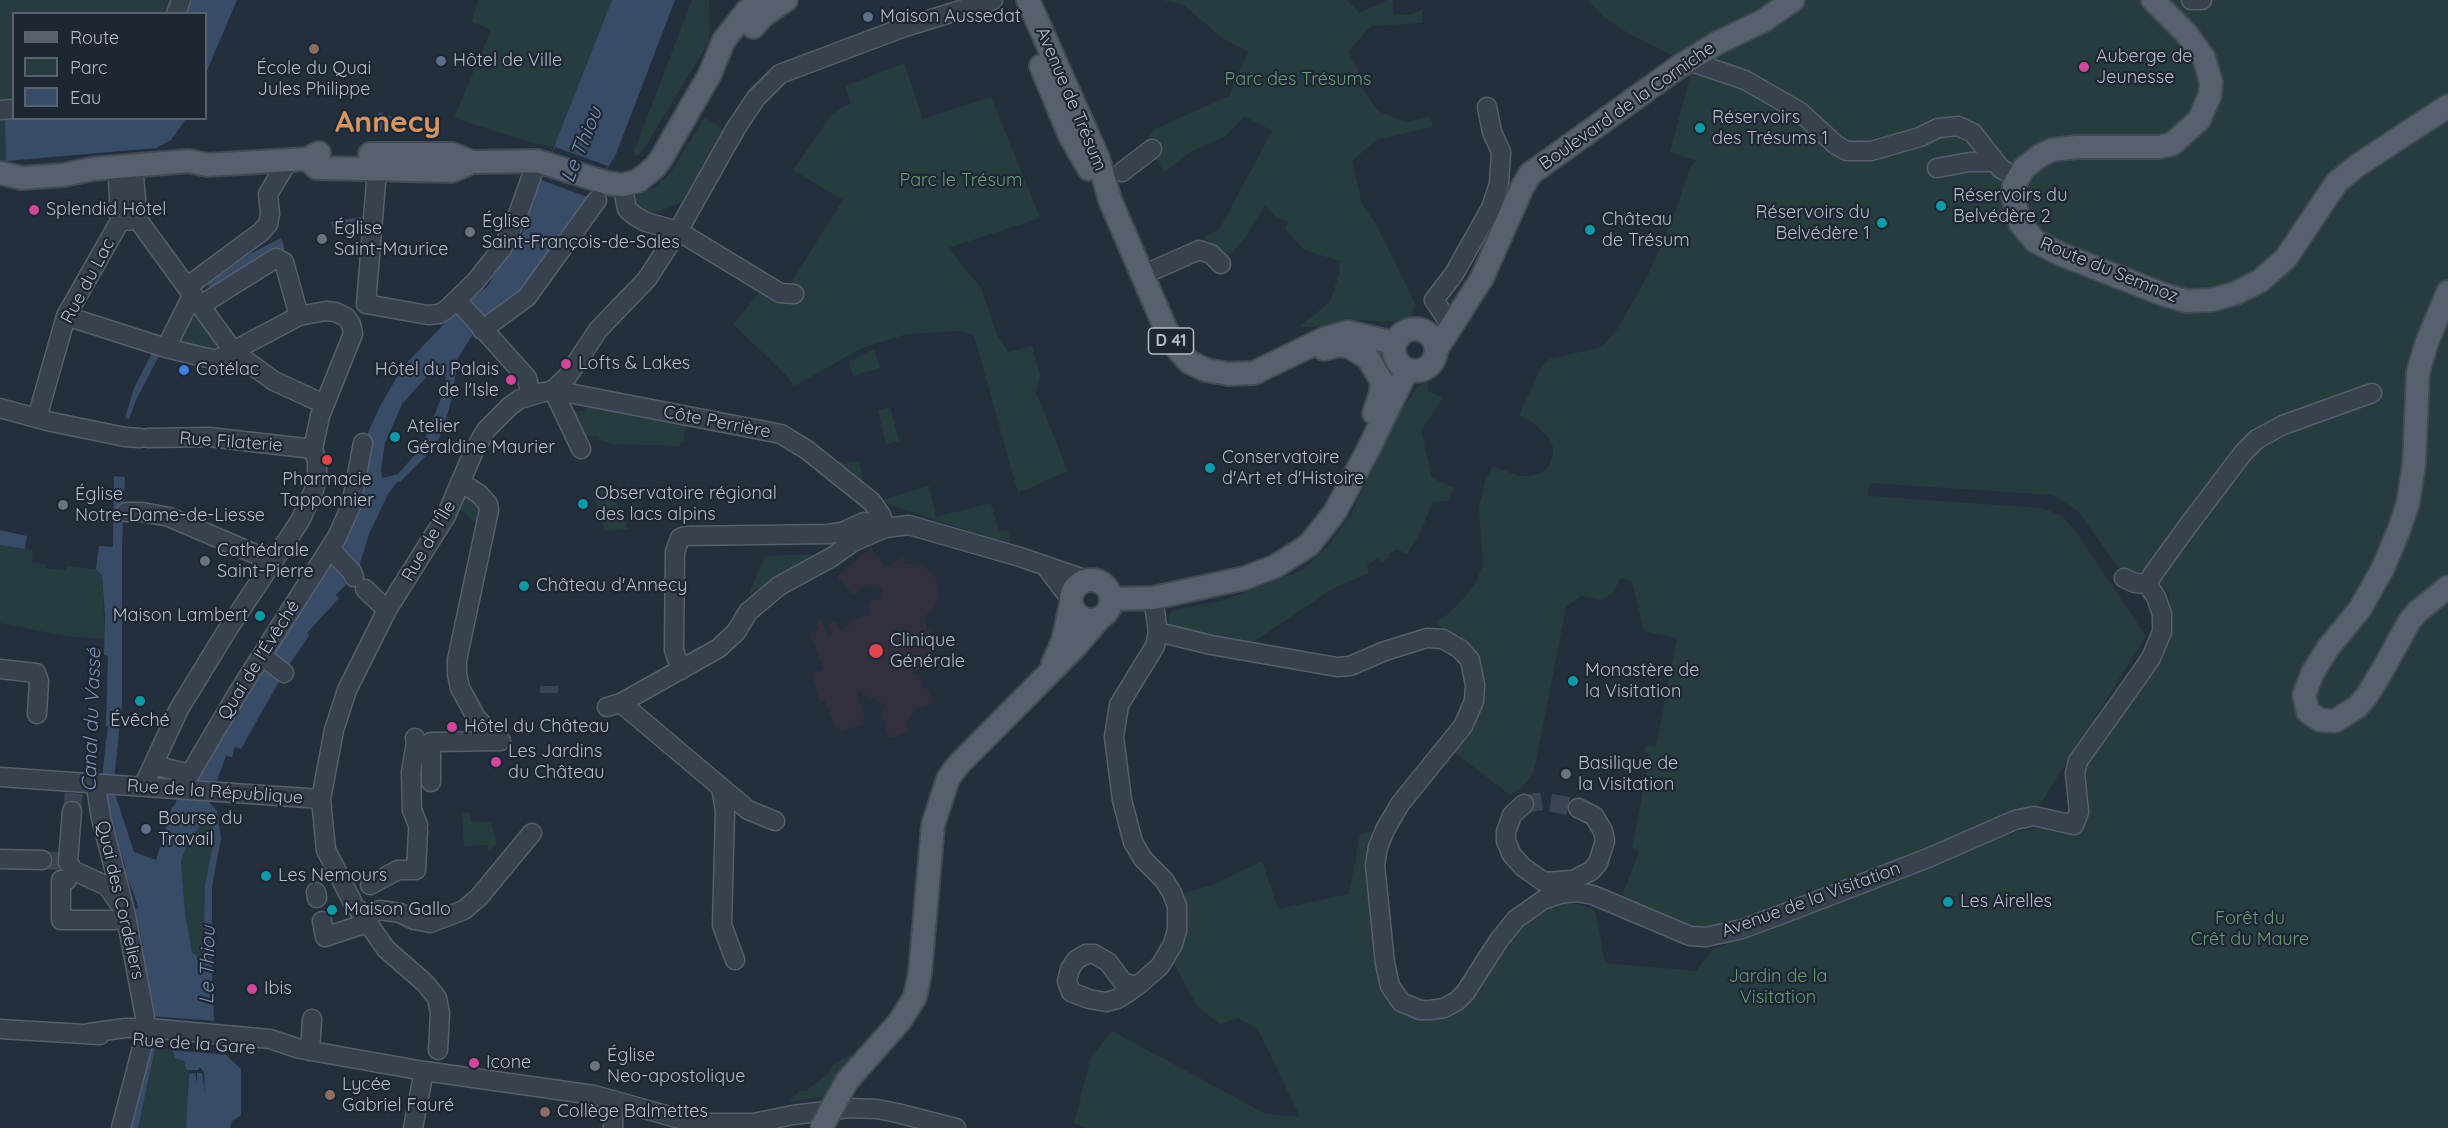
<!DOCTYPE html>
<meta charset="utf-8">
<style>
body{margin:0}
#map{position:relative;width:2448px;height:1128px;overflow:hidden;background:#242f3e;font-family:Quicksand,sans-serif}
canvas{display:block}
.legend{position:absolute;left:12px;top:12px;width:195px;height:108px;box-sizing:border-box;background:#1d2633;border:2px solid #59626f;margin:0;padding:8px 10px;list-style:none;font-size:18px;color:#b4bcc9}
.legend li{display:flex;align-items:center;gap:12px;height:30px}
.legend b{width:30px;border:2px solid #59626f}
</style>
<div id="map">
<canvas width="2448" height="1128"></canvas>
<ul class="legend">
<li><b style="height:8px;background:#56606e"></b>Route</li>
<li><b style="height:16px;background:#263c3f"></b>Parc</li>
<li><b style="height:16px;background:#394c67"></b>Eau</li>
</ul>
</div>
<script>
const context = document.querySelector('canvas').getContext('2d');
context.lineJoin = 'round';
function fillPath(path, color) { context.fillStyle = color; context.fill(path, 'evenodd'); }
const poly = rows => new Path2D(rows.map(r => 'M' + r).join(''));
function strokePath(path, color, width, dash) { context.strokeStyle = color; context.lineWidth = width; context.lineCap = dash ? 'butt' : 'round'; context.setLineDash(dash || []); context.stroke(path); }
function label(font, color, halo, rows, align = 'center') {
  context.font = font + ' Quicksand,sans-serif'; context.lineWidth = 4.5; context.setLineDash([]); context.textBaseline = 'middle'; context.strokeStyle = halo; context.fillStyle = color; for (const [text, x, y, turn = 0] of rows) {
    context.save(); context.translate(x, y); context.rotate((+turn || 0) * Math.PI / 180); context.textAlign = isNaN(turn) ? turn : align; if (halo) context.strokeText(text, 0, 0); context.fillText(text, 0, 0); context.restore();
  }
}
fillPath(poly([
 [871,548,883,563,882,565,884,568,903,557,905,564,916,564,926,568,935,577,938,587,939,597,935,606,924,617,927,630,930,629,936,663,916,670,912,661,910,662,914,674,919,675,922,689,927,687,933,703,915,709,906,725,908,732,895,737,889,737,881,714,885,705,859,692,857,693,865,717,863,719,864,724,840,732,838,727,835,728,825,701,820,702,812,673,824,670,810,633,818,630,816,622,821,620,828,636,832,634,829,624,836,621,839,629,849,625,848,622,870,614,868,608,870,601,882,598,882,588,868,584,853,595,837,576]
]), '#32303f');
fillPath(poly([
 [0,0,192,0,186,13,14,14,13,118,5,119,6,167,0,164],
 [478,0,612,0,555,147,529,142,454,118,491,30,472,22],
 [692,0,709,0,710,40,650,139,639,155,634,156,633,154],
 [1163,0,1347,0,1360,13,1387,0,1392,0,1394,14,1410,15,1423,9,1422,23,1371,26,1348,52,1358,70,1363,89,1378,111,1405,122,1430,117,1432,122,1432,127,1376,140,1352,161,1362,204,1376,224,1415,303,1412,316,1391,322,1354,320,1327,326,1299,327,1330,302,1339,275,1340,261,1304,250,1285,229,1288,222,1276,217,1265,205,1246,237,1228,257,1204,237,1219,230,1272,131,1245,116,1225,137,1192,151,1164,172,1145,141,1155,129,1229,96,1248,52,1221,37,1184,5],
 [1587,0,2448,0,2448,1128,1086,1128,1074,1123,1091,1057,1112,1031,1266,1114,1300,1117,1258,1029,1238,1018,1220,1024,1197,1006,1173,962,1184,937,1186,917,1182,894,1215,884,1262,861,1278,909,1349,894,1360,834,1377,830,1384,982,1432,1017,1496,957,1517,930,1542,913,1564,904,1577,904,1595,910,1605,963,1696,971,1713,949,1859,895,2004,834,2043,827,2064,833,2079,831,2082,760,2170,625,2169,594,2151,573,2135,577,2132,571,2121,572,2078,511,2053,495,1870,483,1868,496,2042,508,2062,516,2076,532,2146,636,2039,806,1704,932,1628,906,1623,893,1639,852,1632,848,1650,754,1645,752,1646,745,1656,747,1677,638,1644,631,1632,581,1620,578,1614,592,1602,600,1581,596,1566,607,1536,762,1531,777,1520,789,1510,795,1450,749,1473,716,1463,644,1459,635,1453,637,1435,622,1447,615,1463,599,1476,582,1483,564,1479,508,1485,481,1493,466,1519,476,1529,476,1542,473,1549,466,1553,456,1553,447,1548,437,1532,422,1519,415,1542,366,1550,359,1602,347,1618,328,1648,275,1676,210,1690,167,1696,161,1670,152,1690,77,1673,56,1631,35,1605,18],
 [904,63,923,119,991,97,1040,218,948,248,981,288,997,335,1008,352,1032,346,1040,375,1036,393,1068,471,1018,493,974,335,959,331,907,334,862,348,794,386,785,374,733,324,763,288,781,298,843,200,793,170,832,114,851,103,845,86],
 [705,117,727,132,685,201,660,211,650,213,636,208,633,198,655,187,671,172],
 [197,315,219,348,210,352,178,343,184,331,187,332,189,329,186,327,189,322],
 [874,349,880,368,853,376,849,361],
 [1428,381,1429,391,1443,398,1421,430,1432,478,1455,488,1447,501,1433,502,1420,533,1407,554,1397,549,1388,554,1389,558,1381,563,1378,558,1367,565,1369,573,1332,589,1253,642,1178,631,1169,626,1169,615,1173,610,1222,601,1303,570,1330,544,1351,514,1401,410,1418,387],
 [587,404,687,421,684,441,681,441,680,446,612,444,600,440,598,436,580,436,568,412,584,411],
 [890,407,899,441,886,444,878,410],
 [834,462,859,462,865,488],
 [609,485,628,529,605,531,592,491],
 [929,486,936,517,991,503,999,531,1008,530,1011,545,879,501],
 [467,489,480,499,482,528,457,507],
 [0,545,33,550,32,562,45,564,45,568,66,570,67,566,96,569,102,575,105,639,65,636,0,623],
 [818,554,748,595,765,556],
 [462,812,470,813,470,821,491,822,497,845,489,850,487,845,464,846],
 [206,817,214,839,205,885,203,956,201,959,192,952,185,913,181,861,188,842],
 [864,1046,828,1096,788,1102,800,1091,806,1091,815,1084,828,1074,833,1065],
 [155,1049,173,1050,184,1061,189,1071,186,1128,138,1128]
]), '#263c3f');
fillPath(poly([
 [192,0,237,0,206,73,206,14,186,13],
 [612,0,675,0,616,154,590,198,526,289,475,331,458,358,452,398,443,430,434,448,400,482,398,481,388,494,369,534,359,567,343,581,346,584,336,595,339,598,307,633,309,636,286,669,241,749,235,747,232,757,226,756,216,783,210,803,217,811,221,839,212,886,212,983,214,1020,225,1054,241,1069,241,1115,232,1121,230,1128,186,1128,189,1074,195,1073,197,1084,197,1073,202,1073,205,1094,204,1073,201,1068,199,1068,199,1070,187,1070,184,1061,175,1058,173,1050,155,1049,138,1128,123,1128,147,1048,137,948,143,947,135,909,138,908,137,903,124,869,126,868,120,850,110,847,98,793,115,794,134,852,156,860,172,807,175,805,182,784,339,544,367,435,380,406,403,367,462,305,487,287,492,279,491,277,513,248,515,249,530,217,527,215,541,180],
 [446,364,445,383,440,401,422,447,398,474,382,478,381,469,385,443,402,404,429,374],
 [206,817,208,818,214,839,205,885,203,956,200,959,192,952,185,913,181,861,188,842],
 [379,112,395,118,389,133,374,127],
 [5,119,13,118,186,119,171,140,156,148,6,161],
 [361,217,360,230,351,230,350,228,334,233,331,222],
 [281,238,285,249,255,263,213,292,207,284,250,254],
 [152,353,159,356,136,400,129,419,125,418,134,388],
 [114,476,125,477,122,544,122,705,116,758,105,757,108,726,106,726,108,656,104,655,105,616,102,575,96,569,99,546,113,547],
 [0,530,27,536,25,549,0,545]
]), '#394c67');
fillPath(poly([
 [555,147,608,166,590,198,541,180],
 [149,1016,218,1021,221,1038,231,1055,147,1048]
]), '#242f3e');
strokePath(poly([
 [107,790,112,741]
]), '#394c67', 12);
strokePath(poly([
 [549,686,549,693],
 [1524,804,1543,801,1578,808],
 [72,811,74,791],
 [42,860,68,862]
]), '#3a4453', 18, [18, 9]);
const minor = poly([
 [2191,0,2202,0],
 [176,14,181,0],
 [1689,61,1745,80,1799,111,1836,145,1847,151,1871,151,1920,137,1938,128,1958,126,1973,133,2001,169,2017,177],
 [0,110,14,109],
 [1937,168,1970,162,1994,162],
 [1122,172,1152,149],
 [134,177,138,220],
 [622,185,627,209,635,216,646,222,678,231,780,293,794,294],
 [120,221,138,220,234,352,274,381,324,404],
 [1143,275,1199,250,1211,254,1221,264],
 [188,286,261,232,268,224,270,214,268,194,288,161],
 [457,300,527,378,531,395],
 [366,304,428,315,439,314,446,310,475,282,503,247,517,217,537,161],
 [366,304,377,170],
 [201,305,276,258,284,262,299,316],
 [66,316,166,348,216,360,299,316,326,311,335,312,346,317,351,324,353,334,320,416,313,449,317,461,317,474,314,490,300,521,226,632,179,709,143,787],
 [1446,318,1434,300,1454,274,1491,208,1499,184,1501,152,1492,132,1487,107],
 [482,330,527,297,597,200],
 [166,348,193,294],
 [553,390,567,377,598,330,647,279,678,231,736,128,756,98,780,74,902,28,993,0],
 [553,390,581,449],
 [549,391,553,390,781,434,807,450,872,502,881,515,885,528],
 [0,408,47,421,125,437,140,438],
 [37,418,66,316,120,221,118,178],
 [148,438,209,437,313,449],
 [460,482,479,494,488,504,489,510,457,660,457,674,460,688,477,719,501,741],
 [126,512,142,512,169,517,274,562],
 [334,553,352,572,354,577],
 [1046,567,1071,600],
 [2124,578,2135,583,2147,584],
 [2147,584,2153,574,2187,527,2243,453,2257,439,2283,425,2372,393],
 [365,589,387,610],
 [1153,598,1158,632,1211,645,1337,667,1350,666,1385,651,1427,638,1443,639,1460,649,1470,660,1475,685,1474,701,1468,715,1463,726,1400,804,1385,830,1378,847,1375,865,1385,963,1390,986,1401,1002,1420,1010,1430,1010,1444,1008,1457,1001,1465,993,1499,940,1516,919,1543,900,1560,894,1577,892,1593,895,1690,936,1706,937,1742,929,1793,910,1928,858,2015,820,2034,816,2074,825,2079,812,2075,773,2078,761,2140,674,2151,658,2162,632,2162,614,2156,597,2147,584],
 [265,658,284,673],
 [0,669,36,673,39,681,37,714],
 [681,670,674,650,675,552,680,538,685,536,828,534,842,532,864,522,869,523,873,532],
 [621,703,748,810,775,821],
 [607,707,621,703,719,648,736,632,748,612,779,586,832,557,853,542,885,528,909,525,1020,557,1087,580],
 [415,738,416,742,411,772,412,810,418,825],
 [153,765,190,774,236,696,337,537,351,506,363,443],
 [0,777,321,799],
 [431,782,431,742,501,741],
 [97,784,97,793,101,818,125,911,145,1017],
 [721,787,725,811,722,925,735,960],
 [1524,804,1512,815,1506,832,1506,841,1512,855,1523,867,1544,882,1573,880,1591,871,1598,863,1605,841,1603,831,1594,816,1578,808],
 [0,859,42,860],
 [71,867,68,862,72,811],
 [72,870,107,886,119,903],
 [67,880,61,880,61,920,118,920],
 [370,885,398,870,416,870,418,831],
 [316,892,317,898],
 [352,901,326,850,321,799,334,730,347,690,387,610,446,516,473,453,486,430,510,406,520,399,544,392],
 [358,909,386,949,425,983,437,998,440,1013,438,1050],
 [363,917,380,910,400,913,414,920,430,923,464,910,479,897,532,833],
 [322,921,325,937,367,923],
 [1136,986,1123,982,1108,962,1094,954,1086,954,1076,960,1070,969,1067,981,1071,992,1089,999,1106,1002,1117,999,1127,993,1142,982,1160,966,1173,944,1177,930,1177,906,1172,893,1164,880,1143,859,1133,842,1122,800,1114,737,1119,705,1155,646,1158,632],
 [0,1029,100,1035],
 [89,1033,125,1028,148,1028,270,1039,300,1049,424,1071,594,1095,684,1120,706,1123,753,1123,793,1115,849,1108,877,1109,897,1113,956,1128],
 [310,1051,312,1019],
 [121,1128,143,1044],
 [413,1128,424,1071],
 [613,1128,614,1100]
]);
const major = poly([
 [1028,0,1098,158,1110,200,1171,341,1189,362,1206,370,1229,374,1254,373,1326,338,1348,332,1394,343],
 [2153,0,2186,33,2204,58,2211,82,2210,95,2199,120,2172,144,2160,147,2077,147,2052,150,2041,155,2024,168,2014,185,2013,196,2020,223,2035,241,2060,254,2165,295,2186,301,2212,300,2236,293,2260,281,2286,258,2337,182,2358,165,2448,106],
 [753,27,764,15,786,0],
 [1041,66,1070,136,1089,169],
 [370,154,452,154,472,162],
 [307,159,317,168,452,171,472,162,537,161,607,183,622,185,638,181,655,167,661,159,710,74,724,40,746,12,761,0],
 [0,173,22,178,64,175,92,169,189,161,207,165,307,159,319,153],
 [2448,292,2427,342,2418,372,2414,464,2408,503,2399,530,2383,568,2360,609,2328,648,2313,672,2304,695,2308,712,2320,720,2335,721,2357,707,2366,697,2382,671,2409,622,2417,612,2448,587],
 '1394 350a21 21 0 1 1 42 0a21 21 0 1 1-42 0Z',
 [1324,349,1339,345,1350,347,1368,358,1382,382,1381,393,1374,413],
 [1436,350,1482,278,1522,188,1530,174,1680,66,1717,43,1763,21,1793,0],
 '1071 600a20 20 0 1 1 40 0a20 20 0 1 1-40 0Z',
 [1112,599,1153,598,1245,578,1276,566,1309,545,1335,512,1368,450,1407,370],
 [1053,663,1063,641,1071,604],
 [847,1081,900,1021,915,997,920,973,933,825,948,779,958,765,1075,647,1099,619]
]);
strokePath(minor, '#565f6c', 21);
strokePath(major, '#414a57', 26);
strokePath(minor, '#38414e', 18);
strokePath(major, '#56606e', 22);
const majorBridge = poly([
 [821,1128,847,1081]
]);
strokePath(majorBridge, '#414a57', 26, []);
strokePath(majorBridge, '#56606e', 22);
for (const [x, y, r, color] of [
 [868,17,6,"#5c6f8a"],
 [314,49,6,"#8d6e63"],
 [441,61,6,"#5c6f8a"],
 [2084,67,6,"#d1479c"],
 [1700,128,6,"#0f9aa8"],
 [1941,206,6,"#0f9aa8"],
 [34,210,6,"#d1479c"],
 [1882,223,6,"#0f9aa8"],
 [1590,230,6,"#0f9aa8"],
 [470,232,6,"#6b7280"],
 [322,239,6,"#6b7280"],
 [566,364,6,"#d1479c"],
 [184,370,6,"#3f7fe0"],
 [511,380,6,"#d1479c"],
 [395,437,6,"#0f9aa8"],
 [327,460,6,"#e0444e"],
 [1210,468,6,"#0f9aa8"],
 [583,504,6,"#0f9aa8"],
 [63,505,6,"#6b7280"],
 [205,561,6,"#6b7280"],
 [524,586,6,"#0f9aa8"],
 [260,616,6,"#0f9aa8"],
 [876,651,8,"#e0444e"],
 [1573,681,6,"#0f9aa8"],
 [140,701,6,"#0f9aa8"],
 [452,727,6,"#d1479c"],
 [496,762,6,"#d1479c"],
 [1566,774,6,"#6b7280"],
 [146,829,6,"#5c6f8a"],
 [266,876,6,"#0f9aa8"],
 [1948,902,6,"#0f9aa8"],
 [332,910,6,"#0f9aa8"],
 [252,989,6,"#d1479c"],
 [474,1063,6,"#d1479c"],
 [595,1066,6,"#6b7280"],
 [330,1095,6,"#8d6e63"],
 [545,1112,6,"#8d6e63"]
]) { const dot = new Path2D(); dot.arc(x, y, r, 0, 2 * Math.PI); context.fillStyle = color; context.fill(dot); strokePath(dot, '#1d2633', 2); }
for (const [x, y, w] of [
 [1171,341,45]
]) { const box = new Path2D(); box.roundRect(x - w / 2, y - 13, w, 26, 4.5); context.fillStyle = '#1d2633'; context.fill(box); strokePath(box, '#b4bcc9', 1.5); }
label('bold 16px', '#b4bcc9', null, [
 ["D 41",1171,341]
]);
label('18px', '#b4bcc9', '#1d2633', [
 ["Maison Aussedat",880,17],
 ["Auberge de",2096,57],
 ["Jeunesse",2096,78],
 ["Hôtel de Ville",453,61],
 ["École du Quai",314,69,"center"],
 ["Jules Philippe",314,90,"center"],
 ["Réservoirs",1712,118],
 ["des Trésums 1",1712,139],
 ["Réservoirs du",1953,196],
 ["Belvédère 2",1953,217],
 ["Splendid Hôtel",46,210],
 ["Réservoirs du",1870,213,"right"],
 ["Belvédère 1",1870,234,"right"],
 ["Château",1602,220],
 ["de Trésum",1602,241],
 ["Église",482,222],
 ["Saint-François-de-Sales",482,243],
 ["Église",334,229],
 ["Saint-Maurice",334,250],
 ["Lofts & Lakes",578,364],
 ["Cotélac",196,370],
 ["Hôtel du Palais",499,370,"right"],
 ["de l'Isle",499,391,"right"],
 ["Atelier",407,427],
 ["Géraldine Maurier",407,448],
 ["Conservatoire",1222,458],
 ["d'Art et d'Histoire",1222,479],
 ["Pharmacie",327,480,"center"],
 ["Tapponnier",327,501,"center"],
 ["Observatoire régional",595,494],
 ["des lacs alpins",595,515],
 ["Église",75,495],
 ["Notre-Dame-de-Liesse",75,516],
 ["Cathédrale",217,551],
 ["Saint-Pierre",217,572],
 ["Château d'Annecy",536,586],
 ["Maison Lambert",248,616,"right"],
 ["Clinique",890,641],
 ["Générale",890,662],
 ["Monastère de",1585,671],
 ["la Visitation",1585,692],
 ["Évêché",140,721,"center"],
 ["Hôtel du Château",464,727],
 ["Les Jardins",508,752],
 ["du Château",508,773],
 ["Basilique de",1578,764],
 ["la Visitation",1578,785],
 ["Bourse du",158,819],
 ["Travail",158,840],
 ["Les Nemours",278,876],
 ["Les Airelles",1960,902],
 ["Maison Gallo",344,910],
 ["Ibis",264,989],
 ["Église",607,1056],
 ["Neo-apostolique",607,1077],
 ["Icone",486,1063],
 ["Lycée",342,1085],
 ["Gabriel Fauré",342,1106],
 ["Collège Balmettes",557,1112]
], 'left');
label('18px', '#6b9a76', '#1d2633', [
 ["Parc des Trésums",1298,80],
 ["Parc le Trésum",961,181],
 ["Forêt du",2250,919],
 ["Crêt du Maure",2250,940],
 ["Jardin de la",1778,977],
 ["Visitation",1778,998]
]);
label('18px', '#b4bcc9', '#1d2633', [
 ["Avenue de Trésum",1071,99,67],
 ["Boulevard de la Corniche",1627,106,-35],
 ["Route du Semnoz",2109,270,22],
 ["Rue du Lac",88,281,-62],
 ["Côte Perrière",717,422,11],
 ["Rue Filaterie",231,442,4],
 ["Rue de l'Île",429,541,-60],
 ["Quai de l'Évêché",259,660,-58],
 ["Rue de la République",215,792,4],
 ["Quai des Cordeliers",120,900,77],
 ["Avenue de la Visitation",1811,900,-20],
 ["Rue de la Gare",194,1044,4]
]);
label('italic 20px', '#7c92b1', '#1d2633', [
 ["Le Thiou",582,145,-68],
 ["Canal du Vassé",92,720,-88],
 ["Le Thiou",208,965,-89]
]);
label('bold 30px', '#d59563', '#1d2633', [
 ["Annecy",388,123]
]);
</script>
